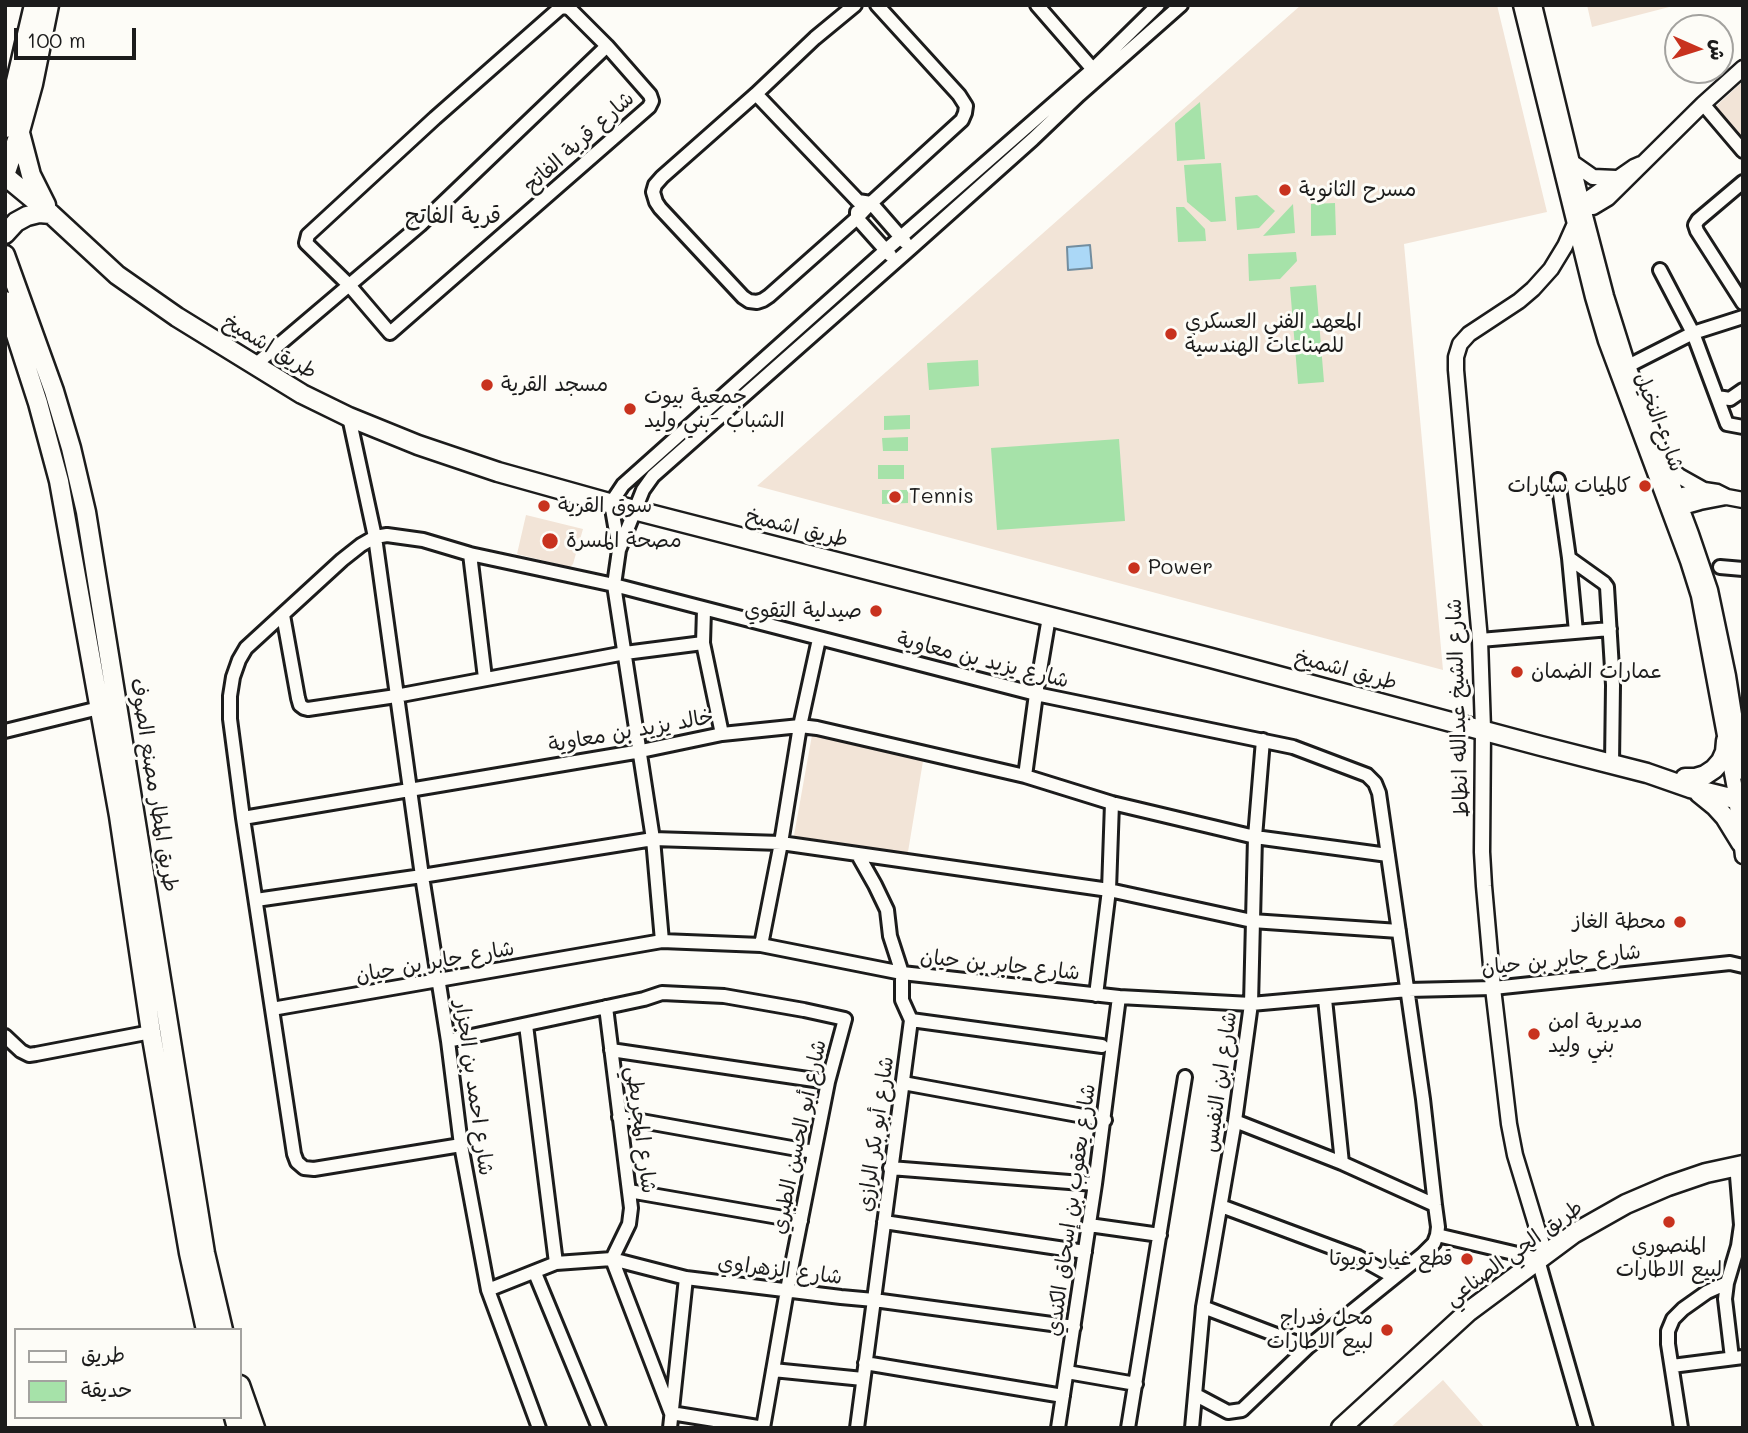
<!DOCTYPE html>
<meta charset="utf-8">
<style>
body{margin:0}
#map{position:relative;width:1748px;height:1433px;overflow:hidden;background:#fdfcf7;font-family:Mali,"Playpen Sans Arabic",sans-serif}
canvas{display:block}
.frame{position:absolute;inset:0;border:7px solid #1c1c1c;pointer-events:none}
.legend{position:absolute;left:14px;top:1328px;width:228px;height:91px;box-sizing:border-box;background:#fdfcf7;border:2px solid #a3a29f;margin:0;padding:9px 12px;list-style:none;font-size:21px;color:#1c1c1c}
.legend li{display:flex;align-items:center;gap:14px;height:35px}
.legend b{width:35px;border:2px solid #a3a29f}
.north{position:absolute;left:1664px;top:14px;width:70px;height:70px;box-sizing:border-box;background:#fdfcf7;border:2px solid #a3a29f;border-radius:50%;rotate:93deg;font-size:19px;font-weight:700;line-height:28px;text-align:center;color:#1c1c1c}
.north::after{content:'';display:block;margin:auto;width:24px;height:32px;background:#c8321e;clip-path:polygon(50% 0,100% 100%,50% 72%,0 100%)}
.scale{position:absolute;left:14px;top:28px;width:122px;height:32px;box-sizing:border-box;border:4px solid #1c1c1c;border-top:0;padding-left:9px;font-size:21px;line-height:24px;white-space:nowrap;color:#1c1c1c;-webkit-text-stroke:5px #fdfcf7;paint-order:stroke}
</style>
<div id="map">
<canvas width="1748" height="1433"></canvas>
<div class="frame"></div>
<ul class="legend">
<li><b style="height:9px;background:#fdfcf7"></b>طريق</li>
<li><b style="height:19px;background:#a6e2a9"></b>حديقة</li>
</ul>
<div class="north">ش</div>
<div class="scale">100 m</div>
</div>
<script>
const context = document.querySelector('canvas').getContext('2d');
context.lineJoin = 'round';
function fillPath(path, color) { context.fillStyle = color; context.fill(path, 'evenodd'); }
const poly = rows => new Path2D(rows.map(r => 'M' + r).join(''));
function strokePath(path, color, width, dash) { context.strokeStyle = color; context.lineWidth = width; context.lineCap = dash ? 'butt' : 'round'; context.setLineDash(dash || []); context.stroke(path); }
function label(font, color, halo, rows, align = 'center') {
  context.font = font + ' Mali,"Playpen Sans Arabic",sans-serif'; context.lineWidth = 6; context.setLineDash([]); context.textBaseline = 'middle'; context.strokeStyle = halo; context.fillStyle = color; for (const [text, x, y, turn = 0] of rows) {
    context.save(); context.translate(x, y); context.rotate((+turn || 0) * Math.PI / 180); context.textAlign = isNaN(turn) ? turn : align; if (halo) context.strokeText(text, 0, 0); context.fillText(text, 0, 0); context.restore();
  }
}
fillPath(poly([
 [1301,5,1497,5,1547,212,1404,244,1443,670,757,486],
 [1587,5,1677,5,1592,27],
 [1743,81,1743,142,1714,108],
 [526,515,583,529,573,564,570,567,517,554],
 [812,735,924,755,907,858,793,841],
 [1443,1380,1485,1428,1390,1428]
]), '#f2e4d7');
fillPath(poly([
 [1200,102,1205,159,1177,161,1175,123],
 [1221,163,1226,221,1211,222,1187,202,1184,165],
 [1257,195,1275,211,1259,228,1237,230,1235,197],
 [1335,203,1336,235,1311,236,1311,204],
 [1293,204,1295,233,1263,236],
 [1176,207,1184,207,1205,229,1206,241,1178,242],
 [1296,252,1297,261,1280,279,1249,281,1248,254],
 [1316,285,1324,382,1298,384,1290,287],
 [978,360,979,386,929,390,927,363],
 [910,415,910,429,884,430,884,416],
 [908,437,908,451,883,451,882,438],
 [1119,439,1125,521,997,530,991,448],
 [878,465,904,465,904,479,878,479],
 [882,490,908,490,908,503,882,504]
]), '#a6e2a9');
const water = poly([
 [1090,245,1092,268,1068,270,1067,247,1090,245]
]);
fillPath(water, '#abd8f7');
strokePath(water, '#728d9f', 2);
const minor = poly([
 [855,5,815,38,756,94,662,177,655,185,653,192,656,202,660,208,743,297,749,301,757,302,763,300,769,296,857,218,871,203,962,120,965,113,966,106,959,95,877,5],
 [1037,5,1097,74],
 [565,7,570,9,607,46,650,95,652,101,649,107,390,333,349,285,306,243,308,235,435,118,560,8,565,7],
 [756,94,858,201,871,203,905,242],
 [1703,104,1743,151],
 [1743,182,1698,220,1695,225,1697,231,1743,303],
 [857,212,857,218,890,255],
 [1660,270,1693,333,1727,424,1743,427],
 [255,365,420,225,607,46],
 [1628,366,1693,333,1743,317],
 [1717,397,1730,399,1743,390],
 [349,417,375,537,422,876,448,1041,461,1145,488,1290,539,1428],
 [1558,480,1569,558,1576,632],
 [619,549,611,503,623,485,886,250,1093,69,1158,5],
 [470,554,485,678],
 [1569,558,1604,583,1607,587,1613,685,1612,764],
 [1720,567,1743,569],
 [704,610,703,643,722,734],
 [283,615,298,698,300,705,304,708,308,709,396,696,625,653,703,643],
 [1480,640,1610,629],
 [5,731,99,708],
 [1025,776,1036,694,1049,617],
 [243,818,641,751,722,734,800,726,817,728,1025,776,1112,803,1255,837,1388,855],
 [256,900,422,876,653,839,781,843,1109,890,1252,921,1399,931],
 [662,941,653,839,614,585,619,550,643,490,653,476,911,248,1033,139,1079,95,1181,5],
 [761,945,781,843,800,726,819,639],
 [1096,995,1109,890,1112,803],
 [1325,999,1342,1163],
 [606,1007,631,1208,629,1224,612,1259,671,1413,764,1428],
 [272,1009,662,941,761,945,902,973,1119,997,1251,1004,1408,990,1493,988,1730,963,1743,966],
 [911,1020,1102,1046],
 [526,1025,556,1263],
 [5,1036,21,1051,29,1055,36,1054,151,1032],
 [448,1041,644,999,662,993,724,996,804,1010,845,1019,828,1082,787,1290,763,1428],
 [611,1050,828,1082],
 [903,1083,1105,1120],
 [619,1117,814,1152],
 [1235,1121,1342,1163,1435,1205],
 [461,1145,314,1169,304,1168,297,1162,294,1154,243,818,230,719,230,696,233,677,239,660,246,648,342,560,361,545,375,537,387,535,423,540,470,554,614,585,1036,694,1293,747,1367,775,1375,783,1379,793,1423,1099,1435,1205,1438,1227,1437,1235,1434,1243,1422,1255,1308,1347,1242,1410,1228,1412,1196,1395],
 [890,1168,1095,1184],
 [629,1191,801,1221],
 [1221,1206,1358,1257,1394,1277],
 [884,1222,1085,1252],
 [1089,1225,1160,1235],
 [1437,1235,1539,1259],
 [1540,1267,1586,1428],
 [535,1273,599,1428],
 [488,1290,556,1263,612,1259,686,1278,841,1297,874,1300,1074,1327],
 [1203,1307,1308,1347],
 [1732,1358,1725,1299,1727,1283,1738,1246,1741,1225,1737,1176],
 [865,1363,1063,1396],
 [1672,1366,1743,1357],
 [773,1370,863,1379],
 [1067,1372,1136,1384],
 [670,1428,686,1278],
 [857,1428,911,1020,902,1000,902,973,890,936,887,910,875,885,858,855],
 [1058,1428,1095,1184,1119,997],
 [1128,1428,1185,1077],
 [1192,1428,1203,1307,1235,1121,1251,1004,1255,837,1263,740],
 [1681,1428,1668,1344,1668,1331,1673,1319,1683,1309,1707,1292,1727,1283]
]);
const major = poly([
 [1521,5,1593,297,1606,341,1688,561,1699,596,1735,789,1743,856],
 [1534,5,1583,208,1606,296,1628,366,1691,534,1710,590,1728,676,1743,772],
 [1573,163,1593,177,1616,178],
 [1575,206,1593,207,1608,198,1703,104,1743,68],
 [1667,466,1679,476,1704,490],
 [1670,498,1704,490,1717,492,1727,497,1743,500],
 [1675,509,1700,502,1726,497],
 [1545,1254,1515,1155,1509,1124,1493,988,1484,886,1482,852,1483,729,1480,640,1456,370,1456,357,1460,344,1469,334,1519,301,1533,289,1551,269,1565,246,1577,219,1588,199,1634,167,1641,164]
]);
const highway = poly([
 [5,128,34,5],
 [20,133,31,175,46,205],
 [5,175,20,131,33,84,49,5],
 [5,176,51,214,117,275,177,317,302,394,349,417,418,445,498,472,634,510,1211,658,1541,746,1647,773,1690,788,1743,801],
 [5,234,16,222,27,216,39,213,51,214],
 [5,255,54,391,71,448,86,512,205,1253,223,1330],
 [5,301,38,403,59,481,119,816,151,1032,189,1253,206,1330],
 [1741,759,1743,763],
 [1685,778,1695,778,1705,775,1714,769,1721,761,1725,752,1726,741],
 [1699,793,1715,806,1725,817,1741,843],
 [240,1385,255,1428],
 [234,1417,237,1428],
 [1341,1428,1468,1312,1573,1234,1626,1204,1668,1186,1706,1173,1743,1165]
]);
strokePath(minor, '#1c1c1c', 18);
strokePath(major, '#1c1c1c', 19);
strokePath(highway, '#1c1c1c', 23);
strokePath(minor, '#fdfcf7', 12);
strokePath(major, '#fdfcf7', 14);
strokePath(highway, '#fdfcf7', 18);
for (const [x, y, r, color] of [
 [1285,190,7,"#c8321e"],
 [1171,334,7,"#c8321e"],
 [487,385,7,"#c8321e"],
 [630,409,7,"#c8321e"],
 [1645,486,7,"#c8321e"],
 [895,497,7,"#c8321e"],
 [544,506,7,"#c8321e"],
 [550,541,9,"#c8321e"],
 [1134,568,7,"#c8321e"],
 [876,611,7,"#c8321e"],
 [1517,672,7,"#c8321e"],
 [1680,922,7,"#c8321e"],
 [1534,1034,7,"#c8321e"],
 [1669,1222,7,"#c8321e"],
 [1467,1259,7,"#c8321e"],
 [1387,1330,7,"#c8321e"]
]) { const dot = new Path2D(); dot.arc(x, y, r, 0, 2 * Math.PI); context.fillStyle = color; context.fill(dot); strokePath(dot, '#fdfcf7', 2.5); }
label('21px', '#1c1c1c', '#fdfcf7', [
 ["شارع قرية الفاتح",579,142,-42],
 ["طريق اشميخ",270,347,31],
 ["شارع النخيل",1659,422,69],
 ["طريق اشميخ",797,528,14],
 ["شارع يزيد بن معاوية",983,660,14],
 ["طريق اشميخ",1346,670,15],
 ["شارع الشيخ عبدالله انطاط",1458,708,-92],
 ["خالد يزيد بن معاوية",631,731,-10],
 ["طريق المطار مصنع الصوف",154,785,81],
 ["شارع جابر بن حيان",1561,960,-6],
 ["شارع جابر بن حيان",435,962,-10],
 ["شارع جابر بن حيان",1000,965,6],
 ["شارع ابن النفيس",1220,1082,-82],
 ["شارع احمد بن الجزار",474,1088,82],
 ["شارع المجريطي",641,1130,83],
 ["شارع أبو بكر الرازي",876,1134,-82],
 ["شارع أبو الحسن الطبري",799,1137,-78],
 ["شارع يعقوب بن إسحاق الكندي",1071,1210,-82],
 ["طريق الحي الصناعي",1514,1253,-36],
 ["شارع الزهراوي",780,1270,7]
]);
label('21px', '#1c1c1c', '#fdfcf7', [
 ["مسرح الثانوية",1299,190],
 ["المعهد الفني العسكري",1185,322],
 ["للصناعات الهندسية",1185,346],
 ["مسجد القرية",501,385],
 ["جمعية بيوت",644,397],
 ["الشباب -بني وليد",644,421],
 ["كالميات سيارات",1631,486,"right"],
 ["Tennis",909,497],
 ["سوق القرية",558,506],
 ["مصحة المسرة",566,541],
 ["Power",1148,568],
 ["صيدلية التقوي",862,611,"right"],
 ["عمارات الضمان",1531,672],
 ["محطة الغاز",1666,922,"right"],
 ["مديرية امن",1548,1022],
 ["بني وليد",1548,1046],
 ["المنصوري",1669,1246,"center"],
 ["لبيع الاطارات",1669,1270,"center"],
 ["قطع غيار تويوتا",1453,1259,"right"],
 ["محل فدراج",1373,1318,"right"],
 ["لبيع الاطارات",1373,1342,"right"]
], 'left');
label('23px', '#1c1c1c', '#fdfcf7', [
 ["قرية الفاتح",453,216]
]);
</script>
